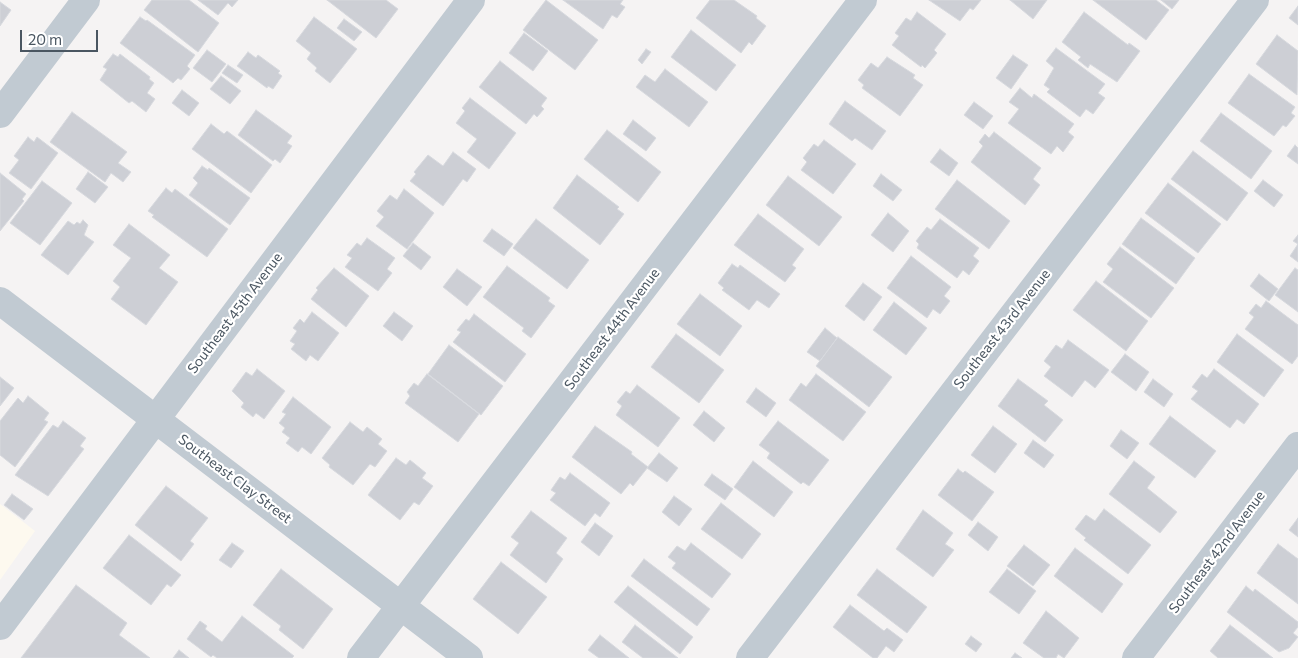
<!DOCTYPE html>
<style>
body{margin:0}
#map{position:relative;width:1298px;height:658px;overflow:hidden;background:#f5f3f3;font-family:Commissioner,sans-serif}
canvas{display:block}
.scale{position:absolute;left:20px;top:30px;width:78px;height:22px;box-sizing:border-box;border:2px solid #4a5661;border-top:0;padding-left:6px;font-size:15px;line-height:18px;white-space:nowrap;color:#4a5661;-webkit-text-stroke:4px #fff;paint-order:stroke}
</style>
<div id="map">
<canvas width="1298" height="658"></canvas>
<div class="scale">20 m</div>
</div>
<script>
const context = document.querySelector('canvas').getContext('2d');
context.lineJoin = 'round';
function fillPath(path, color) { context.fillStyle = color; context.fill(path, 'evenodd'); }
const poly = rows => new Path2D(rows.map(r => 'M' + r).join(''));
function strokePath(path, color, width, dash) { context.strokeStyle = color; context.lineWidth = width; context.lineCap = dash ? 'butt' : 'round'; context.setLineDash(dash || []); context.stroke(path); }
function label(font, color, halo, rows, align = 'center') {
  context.font = font + ' Commissioner,sans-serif'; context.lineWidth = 4.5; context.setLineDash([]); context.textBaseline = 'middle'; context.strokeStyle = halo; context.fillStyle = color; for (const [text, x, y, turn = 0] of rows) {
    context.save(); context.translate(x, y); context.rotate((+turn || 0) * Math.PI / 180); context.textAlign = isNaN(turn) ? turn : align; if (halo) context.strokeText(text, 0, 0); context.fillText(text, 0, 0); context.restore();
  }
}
fillPath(poly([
 [0,504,35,531,0,580]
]), '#fdf9ef');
const building = poly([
 [152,0,189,0,219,23,198,52,144,10,152,0],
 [198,0,238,0,232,7,228,3,218,15,198,0],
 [327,0,386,0,398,9,376,38,327,0],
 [546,0,598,40,575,70,523,30,546,0],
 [563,0,623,0,620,4,625,7,617,18,612,15,603,29,563,0],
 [710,0,734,0,757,16,756,18,766,26,752,45,749,42,741,53,696,18,710,0],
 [929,0,981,0,973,10,970,8,960,21,929,0],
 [1010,0,1047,0,1033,19,1010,0],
 [1093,0,1156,0,1169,10,1146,40,1093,0],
 [1161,0,1179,0,1172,9,1161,0],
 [0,2,11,10,0,26,0,2],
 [1298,6,1298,25,1289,18,1298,6],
 [917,12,946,34,934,50,937,53,925,68,922,65,921,67,892,45,899,36,895,33,906,18,911,21,917,12],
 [1084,12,1128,45,1129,43,1140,51,1117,82,1090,64,1088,68,1078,60,1081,57,1062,42,1084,12],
 [140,17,146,21,147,20,195,55,187,66,190,69,181,80,178,78,173,83,120,43,140,17],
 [314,17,357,49,330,83,315,71,317,68,307,59,311,53,296,41,314,17],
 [344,19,362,32,354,41,337,28,344,19],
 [691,30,736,65,716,91,671,57,691,30],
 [524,33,548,51,533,71,509,53,524,33],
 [1277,35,1298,51,1297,95,1256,64,1277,35],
 [1056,48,1105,84,1098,93,1105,98,1093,114,1086,109,1080,117,1047,92,1050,89,1044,85,1054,68,1046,61,1056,48],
 [646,49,651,52,642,64,638,60,646,49],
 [207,50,226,64,212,82,193,68,207,50],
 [248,52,256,58,258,55,280,71,278,73,282,76,273,89,268,86,267,88,237,66,248,52],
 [113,54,118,57,120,54,150,77,149,79,154,83,147,93,155,99,146,112,132,101,129,103,100,80,107,69,103,67,113,54],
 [1013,55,1028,65,1011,89,996,78,1013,55],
 [887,57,915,75,913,78,923,85,900,116,862,88,864,85,858,80,871,63,878,68,887,57],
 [500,61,547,98,541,106,544,109,537,117,534,114,526,124,479,87,500,61],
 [228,65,243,75,237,83,222,73,228,65],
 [665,69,708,102,689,127,636,87,645,75,655,82,665,69],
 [1249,74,1295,107,1291,113,1295,116,1286,127,1283,125,1274,136,1228,103,1249,74],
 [221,76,241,91,230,104,210,89,221,76],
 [1020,88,1032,98,1034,94,1074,124,1068,132,1074,137,1063,152,1057,146,1051,154,1008,123,1019,109,1009,102,1020,88],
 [182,90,199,103,189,116,172,103,182,90],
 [470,98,516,133,489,169,467,152,477,139,456,123,465,111,462,108,470,98],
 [845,101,886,131,872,150,855,138,852,141,829,124,845,101],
 [974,102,993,116,983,129,964,115,974,102],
 [256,110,292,136,287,143,292,146,280,163,275,159,273,161,238,135,256,110],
 [72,112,127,152,118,163,131,172,123,182,111,173,105,182,50,142,72,112],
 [1221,113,1272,151,1251,179,1200,141,1221,113],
 [633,120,656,138,646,151,623,134,633,120],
 [211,124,224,134,227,131,272,165,251,193,192,149,211,124],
 [607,130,661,172,638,202,584,159,607,130],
 [994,132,1041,168,1033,179,1040,185,1025,205,971,162,983,146,979,142,985,134,989,138,994,132],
 [28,137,34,142,37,137,58,153,31,189,9,173,19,160,14,156,28,137],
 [824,140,856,164,833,194,801,170,807,162,803,158,814,144,818,147,824,140],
 [1295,145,1298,148,1298,164,1287,156,1295,145],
 [940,149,958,163,949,176,930,162,940,149],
 [1193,151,1248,193,1227,221,1171,179,1193,151],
 [453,152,476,169,467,182,463,179,443,206,410,181,416,174,414,172,428,155,443,166,453,152],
 [202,166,208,170,209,168,250,198,230,225,189,195,198,183,193,178,202,166],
 [88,172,108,187,95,203,76,189,88,172],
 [0,173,26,194,22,199,24,201,0,231,0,173],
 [881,174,902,190,893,201,873,186,881,174],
 [577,175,619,207,617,209,624,214,600,245,553,208,577,175],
 [788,176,842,217,819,246,766,205,788,176],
 [957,180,1010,221,989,249,935,209,957,180],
 [1263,180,1283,195,1274,207,1254,191,1263,180],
 [42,181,72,203,40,245,10,223,42,181],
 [1168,183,1221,224,1198,253,1145,213,1168,183],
 [166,188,172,193,175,189,228,229,207,257,152,217,154,215,148,211,166,188],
 [404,189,434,213,407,249,376,226,384,217,377,211,390,195,397,200,404,189],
 [888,213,909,231,893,252,871,235,888,213],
 [758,214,804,249,792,265,796,268,785,282,734,245,758,214],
 [1141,218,1195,258,1176,284,1122,244,1141,218],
 [536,219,589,260,567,289,513,248,536,219],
 [940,219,979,248,973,256,979,261,969,275,963,270,957,278,917,248,919,244,916,241,927,227,931,230,940,219],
 [83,220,88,225,84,235,94,242,68,275,41,255,68,221,74,225,77,222,80,224,83,220],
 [129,224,170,255,159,268,178,282,146,325,111,299,120,287,113,281,131,258,113,245,129,224],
 [492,229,513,244,504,256,483,241,492,229],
 [1298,235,1298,262,1290,256,1298,244,1293,241,1298,235],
 [367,238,395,258,387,269,392,273,378,291,345,267,352,258,347,255,357,243,361,246,367,238],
 [413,243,431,257,421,270,403,256,413,243],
 [1120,247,1174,288,1151,318,1103,282,1113,269,1107,264,1120,247],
 [911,256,951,287,944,296,950,301,940,314,933,309,927,318,887,288,911,256],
 [732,264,738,268,740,265,780,294,769,308,757,300,749,310,722,290,724,288,718,283,732,264],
 [507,266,550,298,548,301,555,306,531,338,522,331,524,328,483,297,507,266],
 [334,268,369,296,346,327,311,299,318,290,316,288,334,268],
 [1295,268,1298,270,1298,312,1275,295,1295,268],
 [457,269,482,287,467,306,443,287,457,269],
 [1259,274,1278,289,1269,301,1250,286,1259,274],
 [1096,281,1148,321,1126,351,1073,310,1096,281],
 [863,283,882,297,864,321,845,306,863,283],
 [700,294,742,326,720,356,677,324,700,294],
 [1266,301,1298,325,1298,356,1292,364,1245,329,1254,317,1249,313,1256,304,1261,308,1266,301],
 [894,302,927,328,906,355,873,330,894,302],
 [312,312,339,333,318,361,310,355,306,361,291,349,295,344,290,341,297,331,293,328,300,319,304,323,312,312],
 [394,312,413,326,402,341,383,326,394,312],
 [474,314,526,354,505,382,453,342,461,332,457,330,466,319,469,321,474,314],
 [825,328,837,338,820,361,807,352,825,328],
 [676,334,724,370,699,403,651,367,676,334],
 [1237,334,1284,370,1264,397,1217,362,1237,334],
 [838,337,892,377,869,407,816,366,838,337],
 [1068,340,1109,370,1095,388,1085,380,1072,397,1044,376,1051,367,1044,361,1056,345,1062,349,1068,340],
 [449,345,503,386,481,415,428,374,449,345],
 [1125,354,1149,372,1136,391,1111,372,1125,354],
 [257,369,285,391,264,419,256,413,253,417,241,407,244,403,232,391,246,372,252,376,257,369],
 [1214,369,1259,404,1244,424,1237,419,1230,428,1191,399,1198,391,1192,387,1202,374,1207,378,1214,369],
 [427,374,479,414,458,442,405,403,410,396,407,392,414,383,418,386,427,374],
 [816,374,866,412,843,441,789,400,801,383,806,387,816,374],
 [0,377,14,388,0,406,0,377],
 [1018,379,1048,401,1044,405,1063,420,1045,442,998,406,1018,379],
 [1153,379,1173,394,1164,407,1144,392,1153,379],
 [637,385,680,418,658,447,616,415,622,406,617,402,626,391,630,394,637,385],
 [756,388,776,403,766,417,746,402,756,388],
 [28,396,49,413,44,420,48,422,15,467,0,455,0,421,18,398,23,403,28,396],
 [293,397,331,427,311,454,302,447,298,452,286,443,290,438,282,432,285,428,279,423,286,414,282,412,293,397],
 [704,411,725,428,714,442,693,425,704,411],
 [1170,416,1216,451,1195,478,1149,444,1170,416],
 [63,421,86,438,80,446,84,449,48,496,15,475,53,425,58,428,63,421],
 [778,421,829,460,809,486,803,482,801,484,767,458,770,453,759,445,778,421],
 [350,422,363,432,367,427,382,439,378,444,387,451,375,467,370,464,353,485,329,467,330,465,322,458,350,422],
 [595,426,632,452,631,454,648,467,633,486,630,483,621,494,572,457,595,426],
 [993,426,1017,444,995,473,971,455,993,426],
 [1121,430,1139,443,1127,459,1110,446,1121,430],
 [1033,440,1054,455,1044,468,1024,453,1033,440],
 [659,453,678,468,667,482,647,468,659,453],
 [396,458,406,465,410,460,426,473,422,478,433,486,419,505,414,502,400,520,368,495,396,458],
 [753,461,793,492,774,517,734,487,753,461],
 [1134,461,1155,477,1147,488,1177,512,1160,533,1109,494,1134,461],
 [958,469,963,473,965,471,994,492,972,521,938,495,958,469],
 [570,473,610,503,600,517,595,513,585,526,550,500,556,493,551,490,560,477,565,480,570,473],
 [712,474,733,489,725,500,704,485,712,474],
 [166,486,208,518,190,541,194,544,181,561,135,525,166,486],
 [12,494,33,509,24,520,4,505,12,494],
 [674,496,692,509,679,526,662,512,674,496],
 [721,503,761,534,742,559,701,529,721,503],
 [1104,509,1151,545,1128,574,1084,540,1086,538,1075,529,1086,515,1095,521,1104,509],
 [923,510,953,533,945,544,954,550,933,577,896,549,923,510],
 [531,511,567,538,556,553,563,559,546,583,510,555,519,543,511,537,531,511],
 [1298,518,1298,537,1289,530,1298,518],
 [978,522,998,537,988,551,968,535,978,522],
 [595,523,613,536,599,556,581,542,595,523],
 [129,535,181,575,171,587,167,584,151,605,103,568,129,535],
 [232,543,244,551,231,568,219,560,232,543],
 [691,543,731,574,712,598,672,568,676,563,668,557,677,546,685,551,691,543],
 [1278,544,1298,559,1298,604,1257,573,1278,544],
 [1024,545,1050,565,1033,586,1007,566,1024,545],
 [1075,548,1123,584,1102,613,1054,576,1075,548],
 [644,559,710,609,697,626,631,576,644,559],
 [501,562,547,597,518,634,473,599,501,562],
 [281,569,333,609,303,649,279,630,281,626,253,605,281,569],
 [877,569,927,607,907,633,857,595,877,569],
 [1007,569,1036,591,1019,614,989,592,1007,569],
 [76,585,127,623,119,635,150,658,21,658,76,585],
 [628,586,693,637,680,654,614,602,628,586],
 [1246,586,1253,592,1255,589,1298,622,1298,627,1293,633,1298,637,1289,648,1279,652,1227,612,1246,586],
 [850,605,884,631,887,628,903,640,894,652,886,646,877,658,873,658,833,627,850,605],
 [1046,611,1079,638,1064,658,1058,654,1056,658,1044,658,1023,643,1046,611],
 [242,616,294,656,292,658,217,658,213,655,211,657,187,639,200,621,207,626,205,629,222,642,242,616],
 [635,625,678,658,643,658,622,642,635,625],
 [1230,625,1273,658,1218,658,1210,651,1230,625],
 [600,635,629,658,599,658,588,650,600,635],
 [971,636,982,644,976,652,965,644,971,636],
 [179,650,189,658,173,658,179,650],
 [1015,653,1022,658,1011,658,1015,653]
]);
fillPath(building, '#cdcfd5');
strokePath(building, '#d7d9de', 1);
strokePath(poly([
 [0,114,86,0],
 [0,301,469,658],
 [0,626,471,0],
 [361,658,863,0],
 [750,658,1255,0],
 [1136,658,1298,446]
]), '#c1cad2', 28);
label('14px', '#4a5661', '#fff', [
 ["Southeast 45th Avenue",235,313,-53],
 ["Southeast 44th Avenue",612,329,-53],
 ["Southeast 43rd Avenue",1002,329,-52],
 ["Southeast Clay Street",235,479,37],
 ["Southeast 42nd Avenue",1217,552,-53]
]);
</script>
